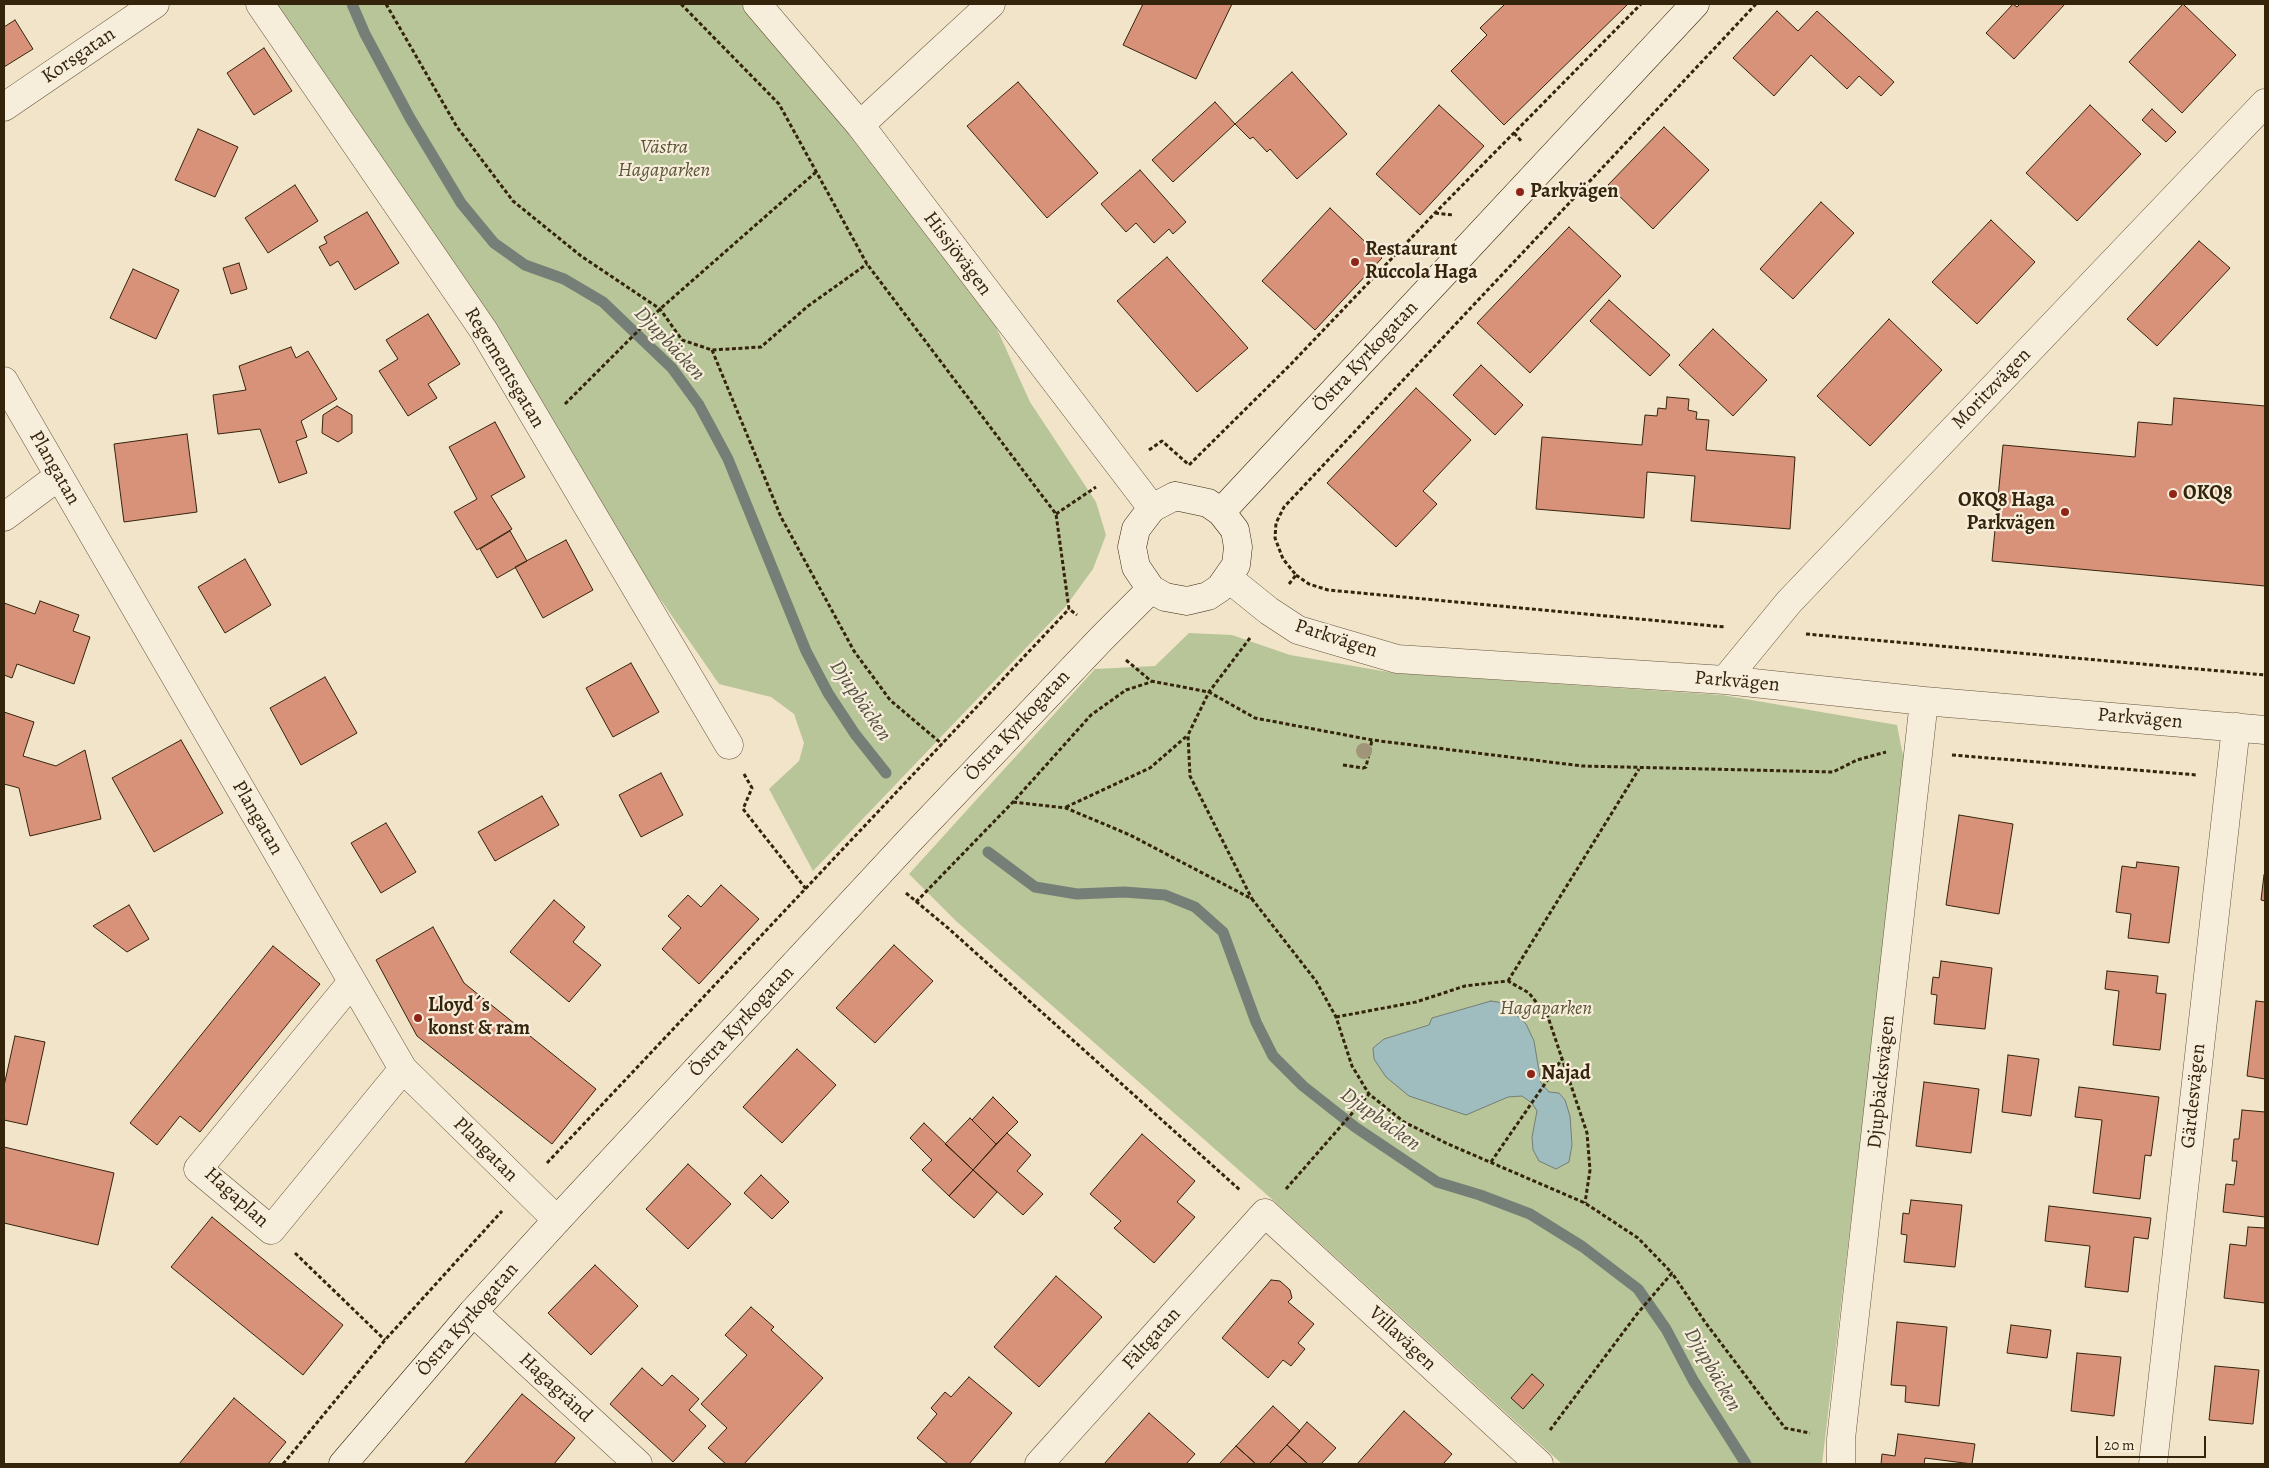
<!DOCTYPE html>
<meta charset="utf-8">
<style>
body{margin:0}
#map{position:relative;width:2269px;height:1468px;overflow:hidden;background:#f2e4c8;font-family:Alegreya,serif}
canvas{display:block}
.frame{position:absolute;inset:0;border:5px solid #35240c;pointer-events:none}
.scale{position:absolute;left:2096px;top:1436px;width:110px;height:22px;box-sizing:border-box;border:2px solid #35240c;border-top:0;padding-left:6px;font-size:15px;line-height:18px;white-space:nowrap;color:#35240c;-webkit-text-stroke:4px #f7eddb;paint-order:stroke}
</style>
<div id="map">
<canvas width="2269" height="1468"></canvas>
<div class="frame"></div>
<div class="scale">20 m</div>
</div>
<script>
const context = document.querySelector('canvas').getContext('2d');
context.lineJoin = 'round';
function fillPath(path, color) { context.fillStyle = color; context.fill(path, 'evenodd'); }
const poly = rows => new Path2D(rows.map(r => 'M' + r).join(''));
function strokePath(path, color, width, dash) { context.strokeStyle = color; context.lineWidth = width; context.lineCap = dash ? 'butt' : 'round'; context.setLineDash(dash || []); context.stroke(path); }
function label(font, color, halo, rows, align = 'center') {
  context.font = font + ' Alegreya,serif'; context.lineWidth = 4.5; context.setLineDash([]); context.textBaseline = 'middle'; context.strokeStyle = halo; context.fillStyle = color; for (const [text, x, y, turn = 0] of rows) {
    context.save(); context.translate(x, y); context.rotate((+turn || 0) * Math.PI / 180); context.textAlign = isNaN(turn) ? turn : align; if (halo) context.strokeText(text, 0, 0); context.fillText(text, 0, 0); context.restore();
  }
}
fillPath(poly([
 [260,4,757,4,973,276,1030,402,1096,502,1106,535,1093,569,1066,606,813,871,769,789,799,761,804,743,794,714,771,697,719,684,542,428],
 [1189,633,1232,635,1290,655,1394,673,1722,695,1897,725,1905,766,1822,1464,1562,1464,1274,1201,956,921,909,874,1095,669,1155,666]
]), '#b8c598');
const water = poly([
 [1491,1001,1503,1003,1526,1024,1534,1041,1541,1083,1549,1092,1559,1093,1565,1100,1570,1116,1572,1145,1569,1162,1556,1169,1539,1161,1533,1150,1532,1137,1537,1111,1532,1103,1522,1096,1508,1097,1466,1115,1409,1096,1386,1077,1374,1059,1373,1048,1384,1039,1429,1025,1432,1018,1491,1001]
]);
fillPath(water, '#9fbcbf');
strokePath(water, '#757f77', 1);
strokePath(poly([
 [352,4,365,34,410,118,461,203,494,243,525,265,564,279,603,302,672,368,699,405,728,459,806,651,828,693,855,734,886,773],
 [988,852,1035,887,1077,894,1124,892,1165,895,1195,907,1223,932,1256,1022,1273,1056,1303,1086,1355,1127,1437,1182,1480,1195,1530,1214,1583,1247,1638,1289,1666,1329,1693,1380,1746,1464]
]), '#757f77', 11);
const building = poly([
 [1143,4,1232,4,1196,79,1123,45,1143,4],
 [1505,4,1628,4,1504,125,1451,71,1487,35,1480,28,1505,4],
 [2013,4,2017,7,2020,4,2065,4,2014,59,1986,33,2013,4],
 [2183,4,2236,55,2182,113,2129,62,2183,4],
 [1777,11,1798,31,1817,11,1894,82,1881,96,1859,76,1847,89,1811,55,1774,96,1733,58,1777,11],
 [15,20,33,49,4,67,4,27,15,20],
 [264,48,292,91,254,115,227,73,264,48],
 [1292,72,1347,134,1297,179,1270,149,1267,152,1253,137,1250,139,1235,124,1292,72],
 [1018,82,1098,173,1047,218,967,126,1018,82],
 [1215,102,1235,124,1173,182,1152,160,1215,102],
 [1439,105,1484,146,1420,215,1376,174,1439,105],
 [2090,105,2141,154,2077,221,2026,173,2090,105],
 [2152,109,2176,132,2166,142,2142,120,2152,109],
 [1664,127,1709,170,1653,229,1608,185,1664,127],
 [198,129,238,147,215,197,175,180,198,129],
 [1140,170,1186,222,1173,234,1169,229,1154,243,1136,223,1126,232,1101,204,1140,170],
 [295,185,318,221,268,253,245,218,295,185],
 [1821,202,1854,233,1793,299,1760,269,1821,202],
 [1330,208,1382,258,1315,330,1262,281,1330,208],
 [367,212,399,263,355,290,338,261,330,266,319,247,327,243,324,237,367,212],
 [1991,220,2035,262,1977,324,1932,282,1991,220],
 [1569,227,1621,276,1530,373,1477,323,1569,227],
 [2199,241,2230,268,2157,346,2127,319,2199,241],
 [1167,257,1248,348,1197,392,1117,301,1167,257],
 [239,263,247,289,231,294,223,268,239,263],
 [133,269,179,290,156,339,110,318,133,269],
 [1609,300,1670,355,1650,376,1590,321,1609,300],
 [428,314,460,364,428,384,437,398,408,416,379,371,398,359,386,340,428,314],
 [1889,319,1942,370,1870,446,1817,396,1889,319],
 [1713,329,1767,380,1733,416,1679,365,1713,329],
 [291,347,296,358,308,351,337,399,301,421,307,437,296,441,307,473,279,483,260,429,218,434,213,395,246,390,239,366,291,347],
 [1481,365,1523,405,1495,435,1453,395,1481,365],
 [1416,388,1471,440,1423,491,1437,504,1396,547,1327,483,1416,388],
 [1667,397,1689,399,1688,410,1697,412,1696,419,1709,420,1706,450,1795,457,1790,529,1691,521,1695,476,1647,472,1644,518,1536,509,1542,437,1642,445,1645,415,1657,416,1658,408,1666,409,1667,397],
 [2174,398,2265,406,2265,586,1992,561,2003,445,2135,457,2138,422,2172,425,2174,398],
 [337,406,352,415,352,433,338,442,322,433,323,415,337,406],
 [495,422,525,477,491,496,512,529,477,550,454,512,477,499,449,447,495,422],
 [187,434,197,512,124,522,114,444,187,434],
 [510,531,527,561,497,578,480,549,510,531],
 [566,540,593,590,543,618,515,567,566,540],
 [245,559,271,605,225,633,198,587,245,559],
 [40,601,79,615,73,631,90,637,74,684,17,664,12,678,4,675,4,603,35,614,40,601],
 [631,663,659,712,613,737,586,688,631,663],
 [325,677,357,733,301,765,270,708,325,677],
 [4,712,34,722,23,756,56,766,85,750,101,819,30,836,19,788,4,784,4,712],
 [181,740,223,813,154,852,112,778,181,740],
 [661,773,683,815,641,837,619,795,661,773],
 [542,796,559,825,495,861,478,832,542,796],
 [1959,815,2013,824,1999,914,1946,905,1959,815],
 [386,823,416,872,381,893,351,843,386,823],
 [2137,862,2179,867,2169,943,2128,938,2131,914,2116,912,2122,866,2136,868,2137,862],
 [2264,875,2265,875,2265,901,2261,900,2264,875],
 [721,885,759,919,699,984,662,949,681,928,668,916,688,895,701,907,721,885],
 [554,900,585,927,573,942,601,965,569,1002,510,952,554,900],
 [129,905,149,939,127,952,93,926,129,905],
 [433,927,464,983,596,1089,552,1144,417,1036,376,960,433,927],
 [894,945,933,981,875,1043,836,1008,894,945],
 [273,946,320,984,200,1132,180,1116,157,1145,130,1123,273,946],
 [1941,961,1992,968,1985,1029,1934,1024,1937,995,1931,994,1933,977,1939,978,1941,961],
 [2107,971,2158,976,2156,993,2166,994,2160,1050,2113,1045,2119,991,2105,989,2107,971],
 [2256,1001,2265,1002,2265,1079,2247,1076,2256,1001],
 [15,1036,45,1042,27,1125,4,1120,4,1086,15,1036],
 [797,1049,836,1085,782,1143,743,1107,797,1049],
 [2008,1055,2039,1059,2031,1116,2002,1112,2008,1055],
 [1924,1082,1979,1089,1971,1153,1916,1146,1924,1082],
 [2079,1087,2159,1097,2151,1156,2145,1155,2140,1199,2093,1193,2102,1120,2075,1117,2079,1087],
 [993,1097,1018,1122,996,1144,972,1120,993,1097],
 [2242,1110,2265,1112,2265,1217,2223,1212,2226,1184,2234,1185,2237,1161,2232,1161,2234,1139,2239,1139,2242,1110],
 [970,1118,996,1144,973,1170,945,1144,970,1118],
 [924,1123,973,1170,949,1196,922,1170,932,1160,910,1138,924,1123],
 [1007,1133,1031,1155,1017,1171,1043,1194,1023,1215,973,1170,1007,1133],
 [1142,1134,1195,1181,1177,1202,1195,1217,1154,1263,1114,1228,1121,1221,1090,1194,1142,1134],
 [4,1147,114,1173,98,1245,4,1223,4,1147],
 [688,1164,731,1204,688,1249,646,1209,688,1164],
 [973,1170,997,1192,974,1218,949,1196,973,1170],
 [761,1175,789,1202,772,1219,744,1193,761,1175],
 [1911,1200,1962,1205,1955,1267,1904,1262,1907,1235,1901,1234,1903,1213,1909,1214,1911,1200],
 [2049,1206,2151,1218,2148,1239,2134,1237,2128,1292,2085,1287,2090,1246,2045,1241,2049,1206],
 [212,1217,343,1325,303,1375,171,1267,212,1217],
 [2248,1227,2265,1228,2265,1303,2224,1298,2230,1244,2246,1246,2248,1227],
 [595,1265,638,1306,591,1355,548,1313,595,1265],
 [1056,1276,1102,1317,1039,1387,994,1347,1056,1276],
 [1271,1280,1280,1281,1290,1290,1292,1298,1288,1302,1314,1324,1298,1343,1305,1349,1291,1366,1283,1360,1268,1378,1222,1338,1271,1280],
 [751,1307,774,1327,771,1330,823,1378,744,1464,726,1464,708,1448,727,1428,701,1404,747,1355,725,1335,751,1307],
 [1897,1322,1947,1327,1939,1406,1905,1402,1906,1386,1891,1385,1897,1322],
 [2011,1325,2051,1330,2047,1358,2007,1353,2011,1325],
 [2077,1353,2121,1357,2114,1416,2071,1411,2077,1353],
 [2215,1366,2259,1370,2253,1424,2209,1420,2215,1366],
 [642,1368,662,1386,672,1375,699,1399,689,1410,706,1426,673,1462,610,1404,642,1368],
 [1532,1374,1544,1385,1523,1409,1511,1398,1532,1374],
 [969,1377,1012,1413,969,1464,948,1464,917,1438,937,1414,931,1408,945,1392,951,1397,969,1377],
 [522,1394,575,1438,554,1464,464,1464,522,1394],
 [234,1398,286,1442,268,1464,179,1464,234,1398],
 [1273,1406,1300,1431,1269,1464,1256,1464,1236,1446,1273,1406],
 [1404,1411,1452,1454,1443,1464,1357,1464,1404,1411],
 [1149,1413,1195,1454,1186,1464,1104,1464,1149,1413],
 [1307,1422,1336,1448,1321,1464,1308,1464,1287,1445,1307,1422],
 [1898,1434,1975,1444,1972,1464,1925,1458,1924,1464,1881,1464,1882,1454,1895,1456,1898,1434],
 [1287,1445,1308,1464,1269,1464,1287,1445],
 [1236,1446,1256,1464,1219,1464,1236,1446]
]);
fillPath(building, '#d8927a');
strokePath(building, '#35240c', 1);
const street = poly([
 [260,4,484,331,729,745],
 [757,4,860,125,1152,508],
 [4,107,155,4],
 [860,125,991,4],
 [4,381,403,1069,557,1220],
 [4,517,59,476],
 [1228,578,1269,611,1298,630,1397,659,1725,680,1924,701,2265,730],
 [1725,680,1789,602,2265,103],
 [352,982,198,1169,271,1230,403,1069],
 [473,1312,638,1464],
 [1039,1464,1265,1213,1539,1464],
 [1841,1464,1841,1439,1924,701],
 [2153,1464,2236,727]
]);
const secondary = poly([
 [1175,496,1208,503,1221,512,1235,530,1238,547,1236,565,1220,588,1208,596,1187,601,1165,597,1151,589,1136,567,1132,547,1136,529,1152,508,1175,496],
 [1221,512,1695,4],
 [343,1464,473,1312,557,1220,909,841,1102,638,1151,589]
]);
strokePath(street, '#64543b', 29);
strokePath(secondary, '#35240c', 29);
strokePath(poly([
 [386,4,457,127,513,201,581,256,660,309,682,340,712,350,761,347,808,306,867,264],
 [681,4,779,104,867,264,1056,514,1069,609,1077,615],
 [1514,133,1522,142],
 [1435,213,1453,215],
 [712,350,781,517,854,651,890,700,942,744],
 [565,404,660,309,816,172],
 [1149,450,1162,441,1189,465,1291,364,1435,213,1641,4],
 [1056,514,1096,487],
 [1296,575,1309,584,1328,590,1725,627],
 [1289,584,1296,575,1283,559,1275,538,1276,523,1284,507,1756,4],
 [1806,634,2265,675],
 [1250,638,1209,692,1188,735,1190,776,1252,899],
 [1126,660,1151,681,1209,692,1255,718,1372,740,1582,766,1833,772,1857,760,1886,752],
 [1952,755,2197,775],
 [1343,765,1363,768,1366,767,1372,740],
 [744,774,752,788,743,809,806,889],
 [1013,802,1066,808,1130,835,1252,899,1316,981,1336,1017,1352,1066,1369,1094,1404,1122,1448,1144,1585,1203,1638,1238,1672,1273],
 [1066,807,1150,768,1188,735],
 [906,893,948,928,1241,1191],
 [916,902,1013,802,1091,715,1126,690,1151,682],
 [1508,981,1639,769],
 [1336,1017,1416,1002,1465,986,1508,981,1529,993,1548,1017,1587,1133,1590,1170,1585,1203],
 [1491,1162,1562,1059],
 [547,1163,1069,609],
 [1286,1189,1369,1094],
 [295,1253,385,1340],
 [1550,1430,1637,1314,1672,1273,1705,1322,1785,1428,1810,1433],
 [283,1464,385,1340,502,1211]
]), '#35240c', 3, [4, 2.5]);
strokePath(street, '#f7eddb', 28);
strokePath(secondary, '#f7eddb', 28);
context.fillStyle = '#a09578';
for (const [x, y] of [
 [1364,751]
]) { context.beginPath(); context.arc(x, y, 8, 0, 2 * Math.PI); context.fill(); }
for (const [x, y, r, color] of [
 [1520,192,5,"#8f2418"],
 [1355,262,5,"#8f2418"],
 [2173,494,5,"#8f2418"],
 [2065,512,5,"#8f2418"],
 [418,1018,5,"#8f2418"],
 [1531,1074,5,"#8f2418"]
]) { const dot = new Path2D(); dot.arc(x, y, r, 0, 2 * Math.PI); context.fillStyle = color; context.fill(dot); strokePath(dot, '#f7eddb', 2); }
label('20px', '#35240c', '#f7eddb', [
 ["Korsgatan",79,56,-34],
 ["Hissjövägen",957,254,53],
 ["Östra Kyrkogatan",1366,357,-47],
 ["Regementsgatan",504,368,59],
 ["Moritzvägen",1992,389,-46],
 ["Plangatan",54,468,60],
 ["Parkvägen",1336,639,18],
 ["Parkvägen",1737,682,5],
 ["Parkvägen",2140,719,5],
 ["Östra Kyrkogatan",1018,726,-47],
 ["Plangatan",257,818,60],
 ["Östra Kyrkogatan",742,1022,-47],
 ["Djupbäcksvägen",1882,1082,-84],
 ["Gärdesvägen",2194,1096,-84],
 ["Plangatan",485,1150,45],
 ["Hagaplan",236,1198,42],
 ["Östra Kyrkogatan",468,1320,-49],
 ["Fältgatan",1152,1339,-48],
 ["Villavägen",1402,1339,43],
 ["Hagagränd",555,1388,43]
]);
label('italic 20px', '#5c5436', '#f7eddb', [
 ["Västra",664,148],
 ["Hagaparken",664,171],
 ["Hagaparken",1546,1009]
]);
label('bold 20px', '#35240c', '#f7eddb', [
 ["Parkvägen",1530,192],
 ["Restaurant",1365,250],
 ["Ruccola Haga",1365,273],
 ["OKQ8",2183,494],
 ["OKQ8 Haga",2055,501,"right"],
 ["Parkvägen",2055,524,"right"],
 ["Lloyd´s",428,1006],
 ["konst & ram",428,1029],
 ["Najad",1541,1074]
], 'left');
label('italic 21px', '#555242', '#f7eddb', [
 ["Djupbäcken",669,344,47],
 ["Djupbäcken",860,701,56],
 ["Djupbäcken",1380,1120,36],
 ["Djupbäcken",1712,1370,60]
]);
</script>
